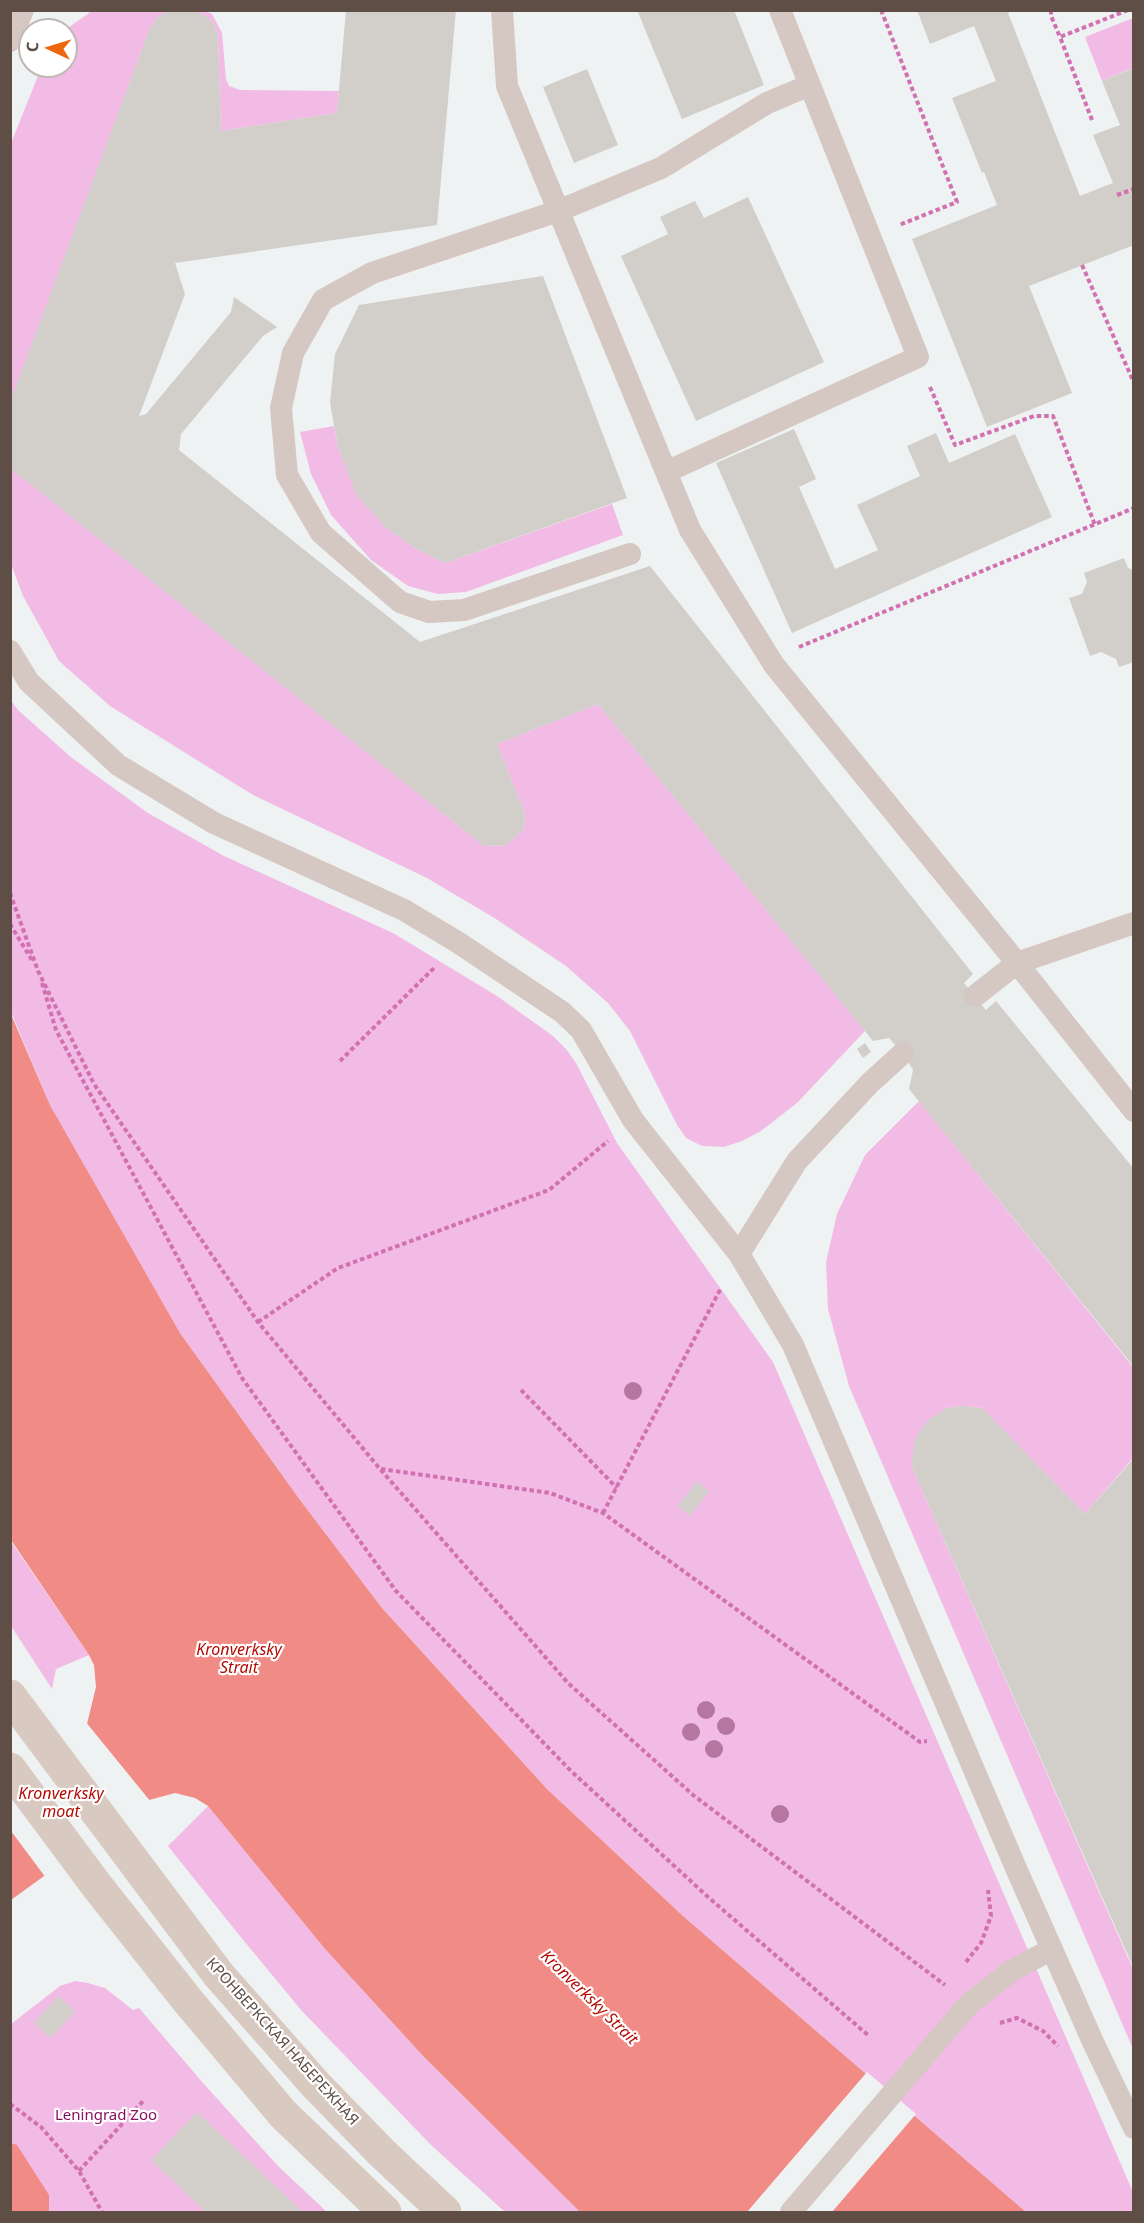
<!DOCTYPE html>
<meta charset="utf-8">
<style>
body{margin:0}
#map{position:relative;width:1144px;height:2223px;overflow:hidden;background:#eff2f2;font-family:"Noto Sans",sans-serif}
canvas{display:block}
.frame{position:absolute;inset:0;border:12px solid #5e4e46;pointer-events:none}
.north{position:absolute;left:18px;top:18px;width:60px;height:60px;box-sizing:border-box;background:#fff;border:2px solid #bfb8b5;border-radius:50%;rotate:274deg;font-size:16px;font-weight:700;line-height:24px;text-align:center;color:#5e4e46}
.north::after{content:'';display:block;margin:auto;width:21px;height:27px;background:#ed670e;clip-path:polygon(50% 0,100% 100%,50% 72%,0 100%)}
</style>
<div id="map">
<canvas width="1144" height="2223"></canvas>
<div class="frame"></div>
<div class="north">С</div>
</div>
<script>
const context = document.querySelector('canvas').getContext('2d');
context.lineJoin = 'round';
function fillPath(path, color) { context.fillStyle = color; context.fill(path, 'evenodd'); }
const poly = rows => new Path2D(rows.map(r => 'M' + r).join(''));
function strokePath(path, color, width, dash) { context.strokeStyle = color; context.lineWidth = width; context.lineCap = dash ? 'butt' : 'round'; context.setLineDash(dash || []); context.stroke(path); }
function label(font, color, halo, rows, align = 'center') {
  context.font = font + ' "Noto Sans",sans-serif'; context.lineWidth = 4.5; context.setLineDash([]); context.textBaseline = 'middle'; context.strokeStyle = halo; context.fillStyle = color; for (const [text, x, y, turn = 0] of rows) {
    context.save(); context.translate(x, y); context.rotate((+turn || 0) * Math.PI / 180); context.textAlign = isNaN(turn) ? turn : align; if (halo) context.strokeText(text, 0, 0); context.fillText(text, 0, 0); context.restore();
  }
}
fillPath(poly([
 [92,11,170,11,158,17,150,28,11,402,11,143,42,66,66,66,65,30],
 [193,11,205,11,212,14,222,33,226,79,229,86,240,90,339,91,337,113,221,131,218,36,214,24,204,15],
 [1133,18,1133,68,1102,81,1085,37],
 [334,426,338,447,357,494,384,526,413,547,445,563,612,504,623,535,466,592,438,594,408,586,371,560,331,515,311,474,300,432],
 [11,468,484,846,506,845,524,829,525,814,497,744,598,704,865,1031,797,1103,761,1131,742,1141,724,1147,702,1146,686,1138,677,1125,630,1031,608,1003,566,966,496,919,427,878,253,795,110,706,59,661,23,596,11,564],
 [10,699,18,710,72,758,148,813,224,856,393,933,497,996,553,1036,566,1049,576,1063,617,1143,773,1362,1133,2192,1133,2212,1026,2212,683,1916,547,1789,382,1608,300,1500,180,1333,50,1105,11,1012],
 [919,1101,1133,1367,1133,1458,1085,1514,982,1408,964,1406,947,1408,911,1465,1133,1969,1133,2049,849,1386,828,1309,826,1262,837,1214,865,1155],
 [10,1540,89,1655,56,1669,52,1689,11,1626],
 [208,1806,325,1949,423,2056,580,2212,505,2212,431,2145,301,2010,235,1930,168,1846],
 [75,1981,88,1983,105,1988,133,2010,139,2008,203,2083,278,2166,327,2212,11,2212,11,2024,60,1986]
]), '#f2bbe6');
fillPath(poly([
 [10,1012,50,1105,180,1333,300,1500,382,1608,547,1789,683,1916,1026,2212,580,2212,423,2056,325,1949,208,1806,195,1798,175,1793,149,1800,11,1900,11,1779,87,1724,96,1687,94,1665,89,1655,11,1540],
 [11,2143,17,2145,49,2195,49,2212,11,2212]
]), '#f18b86');
fillPath(poly([
 [85,1721,151,1802,46,1878,11,1831,10,1776],
 [867,2072,916,2114,832,2212,747,2212]
]), '#eff2f2');
fillPath(poly([
 [170,10,195,11,204,15,214,24,218,36,221,131,337,113,346,10,456,10,437,225,175,263,185,294,139,416,146,414,231,312,234,297,277,327,263,336,181,434,179,450,420,642,650,566,973,974,964,983,986,1010,996,1001,1134,1169,1134,1367,909,1089,913,1070,903,1053,889,1038,873,1041,598,704,497,744,525,814,524,829,506,845,484,846,10,468,10,402,150,28,158,17],
 [637,10,734,10,764,85,682,119],
 [917,10,1014,10,1008,13,1080,196,1113,183,1093,135,1120,125,1102,81,1134,68,1134,245,1029,286,1072,393,987,427,912,239,997,205,984,172,982,173,952,98,996,81,974,26,930,44],
 [587,69,618,145,574,163,543,87],
 [748,197,824,362,696,421,621,256,668,234,660,217,677,209,695,201,704,218],
 [543,276,627,498,445,563,413,547,384,526,356,494,338,447,330,403,335,354,359,305],
 [794,429,816,479,799,487,835,569,878,550,857,505,920,476,907,446,936,433,949,463,1015,434,1052,517,792,633,716,463],
 [1124,558,1128,568,1134,570,1134,662,1119,667,1116,659,1101,652,1090,656,1069,598,1082,594,1087,582,1084,573],
 [865,1043,871,1052,863,1058,857,1049],
 [964,1406,982,1408,1085,1514,1134,1458,1134,1969,911,1465,915,1439,928,1420,947,1408],
 [697,1481,709,1491,690,1516,678,1506],
 [58,1996,75,2011,51,2038,34,2023],
 [197,2112,303,2212,206,2212,151,2160]
]), '#d2cec9');
strokePath(poly([
 [881,10,957,202,899,225],
 [1051,10,1051,16,1060,37],
 [1092,120,1060,37,1128,10],
 [1117,195,1134,189],
 [1082,265,1134,383],
 [930,387,955,445,1034,416,1053,416,1095,525],
 [799,647,1134,508],
 [10,893,38,971,94,1084,258,1322,380,1469,568,1683,693,1795,945,1985],
 [10,924,33,962],
 [42,983,56,1030,242,1378,396,1591,571,1771,708,1897,869,2036],
 [340,1061,436,966],
 [258,1322,338,1268,549,1190,608,1141],
 [521,1390,617,1488],
 [381,1469,550,1493,603,1513,920,1742,927,1741],
 [603,1513,721,1288],
 [966,1962,981,1943,991,1916,988,1890],
 [1000,2023,1017,2018,1043,2031,1058,2046],
 [10,2104,41,2127,79,2171,102,2212],
 [79,2171,144,2100]
]), '#d271b1', 4, [4.5, 3]);
strokePath(poly([
 [502,10,507,86,690,530,774,665,1017,963,1134,1111],
 [10,41,23,10],
 [666,472,918,357,780,10],
 [630,554,464,610,429,612,400,602,321,533,287,475,281,408,293,353,323,300,372,273,558,211,661,168,767,103,810,85],
 [10,651,29,682,118,765,214,823,404,910,459,943,562,1012,581,1030,633,1120,739,1254,793,1345,1015,1866,1093,2042,1134,2128],
 [975,996,1017,963,1134,923],
 [739,1254,797,1161,870,1083,903,1053],
 [791,2212,968,2005,1011,1971,1052,1949]
]), '#d5c7c2', 22);
strokePath(poly([
 [10,1696,218,1974,315,2084,382,2153,445,2212],
 [10,1769,97,1886,188,2001,283,2114,385,2212]
]), '#d9cac1', 33);
context.fillStyle = '#b577a1';
for (const [x, y] of [
 [633,1391],
 [706,1710],
 [726,1726],
 [691,1732],
 [714,1749],
 [780,1814]
]) { context.beginPath(); context.arc(x, y, 9, 0, 2 * Math.PI); context.fill(); }
label('15px', '#5e4e46', '#fff', [
 ["КРОНВЕРКСКАЯ НАБЕРЕЖНАЯ",282,2042,48]
]);
label('15px', '#85125e', '#fff', [
 ["Leningrad Zoo",106,2116]
]);
label('italic 16px', '#b30c04', '#fff', [
 ["Kronverksky",239,1650],
 ["Strait",239,1668],
 ["Kronverksky",61,1794],
 ["moat",61,1812],
 ["Kronverksky Strait",589,1998,44]
]);
</script>
